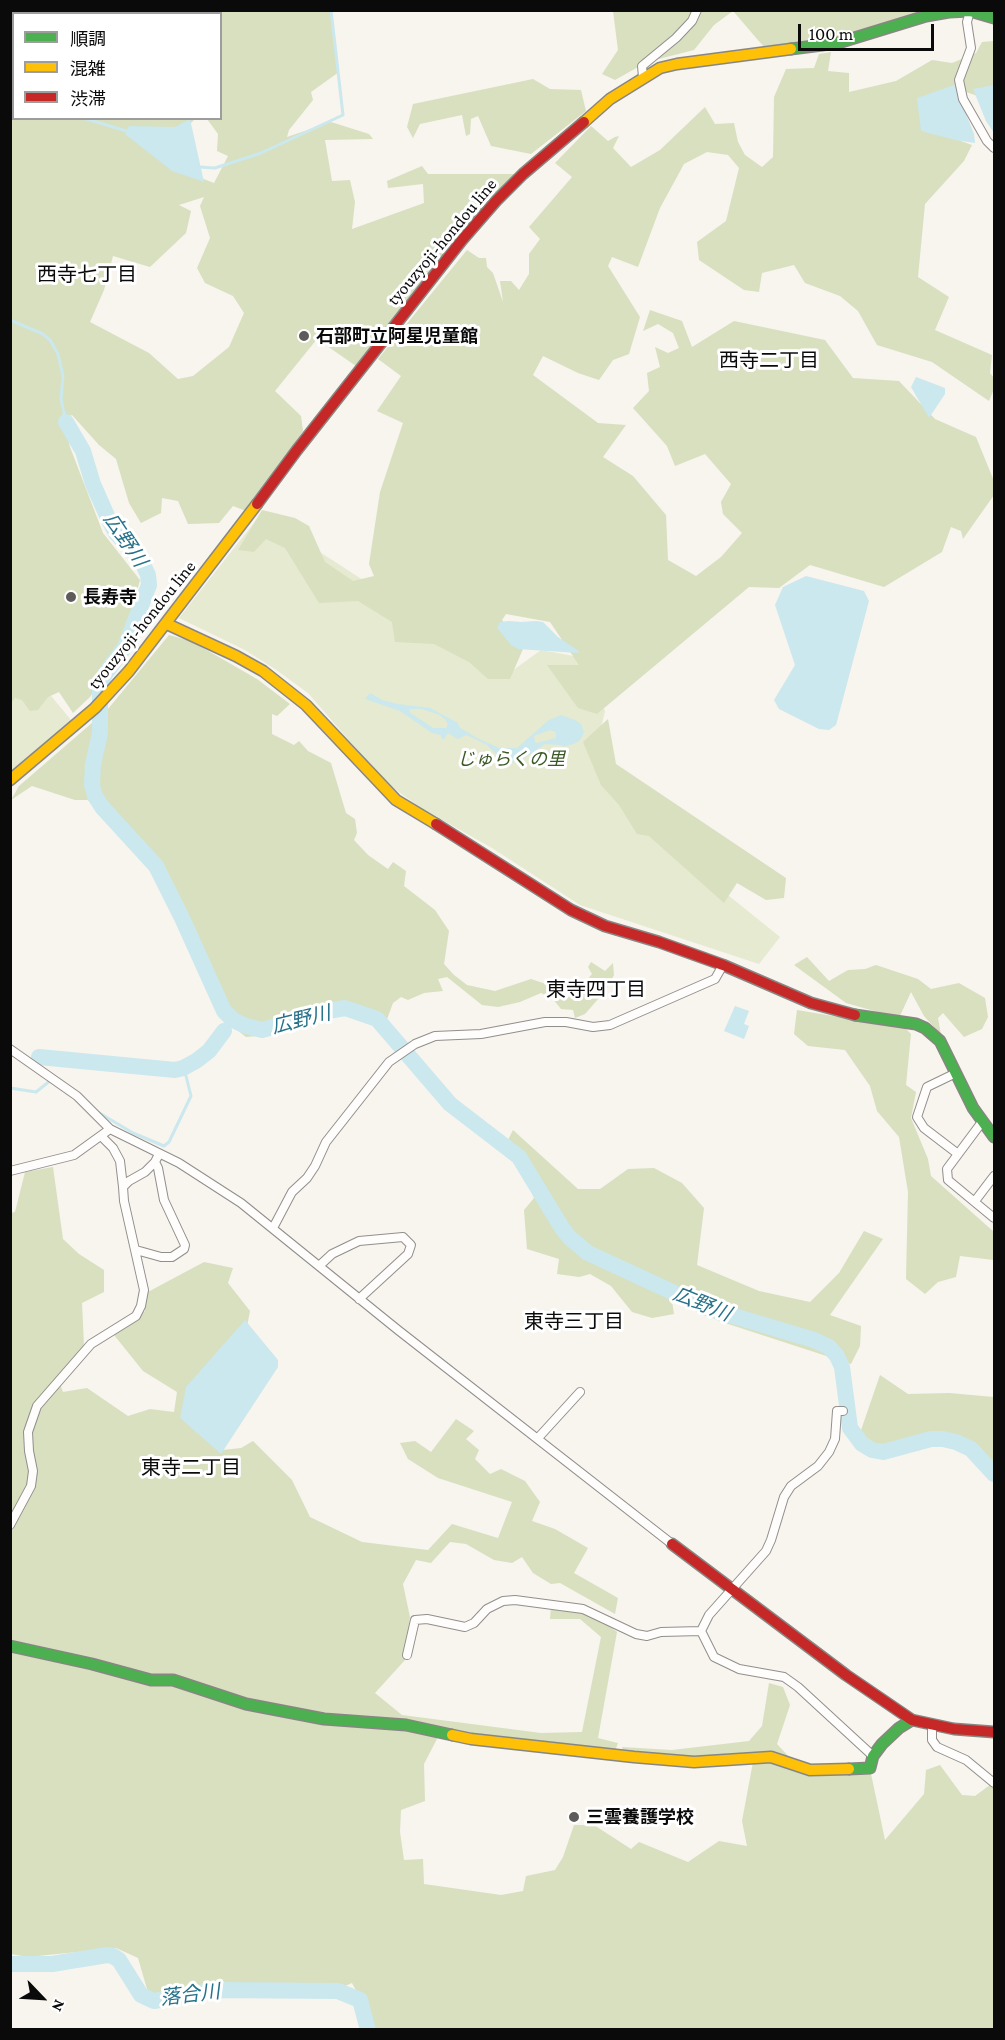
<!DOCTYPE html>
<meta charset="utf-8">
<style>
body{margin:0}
#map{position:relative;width:1005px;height:2040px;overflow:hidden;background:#f8f4ee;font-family:"Crimson Pro","Noto Sans JP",serif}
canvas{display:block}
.frame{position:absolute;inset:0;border:12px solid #0a0a0a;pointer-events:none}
.legend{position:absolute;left:12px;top:12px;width:210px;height:108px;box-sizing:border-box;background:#fff;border:2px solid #9d9d9d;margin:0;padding:8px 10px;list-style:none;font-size:18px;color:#0a0a0a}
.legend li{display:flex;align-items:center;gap:12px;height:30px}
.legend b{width:30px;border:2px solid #9d9d9d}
.north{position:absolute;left:12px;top:1968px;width:60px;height:60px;-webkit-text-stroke:4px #fff;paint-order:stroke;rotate:115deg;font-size:16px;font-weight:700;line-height:24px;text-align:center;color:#0a0a0a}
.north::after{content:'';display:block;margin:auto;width:21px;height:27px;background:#0a0a0a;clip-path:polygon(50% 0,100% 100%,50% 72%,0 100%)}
.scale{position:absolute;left:798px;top:24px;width:136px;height:27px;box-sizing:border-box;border:3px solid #0a0a0a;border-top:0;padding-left:8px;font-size:18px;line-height:21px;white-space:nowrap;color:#0a0a0a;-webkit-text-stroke:4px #fff;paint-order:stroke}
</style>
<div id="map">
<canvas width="1005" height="2040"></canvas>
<div class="frame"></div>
<ul class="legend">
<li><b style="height:8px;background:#4caf50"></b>順調</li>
<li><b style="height:8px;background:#ffc107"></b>混雑</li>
<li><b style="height:8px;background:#c62828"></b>渋滞</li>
</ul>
<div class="north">N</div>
<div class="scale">100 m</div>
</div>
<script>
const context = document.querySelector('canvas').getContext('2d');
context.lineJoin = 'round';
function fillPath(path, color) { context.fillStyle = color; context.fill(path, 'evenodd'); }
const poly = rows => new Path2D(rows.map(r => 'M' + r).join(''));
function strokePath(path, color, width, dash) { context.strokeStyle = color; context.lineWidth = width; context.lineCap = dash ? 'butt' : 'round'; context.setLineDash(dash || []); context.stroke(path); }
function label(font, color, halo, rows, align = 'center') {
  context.font = font + ' "Crimson Pro","Noto Sans JP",serif'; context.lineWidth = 6; context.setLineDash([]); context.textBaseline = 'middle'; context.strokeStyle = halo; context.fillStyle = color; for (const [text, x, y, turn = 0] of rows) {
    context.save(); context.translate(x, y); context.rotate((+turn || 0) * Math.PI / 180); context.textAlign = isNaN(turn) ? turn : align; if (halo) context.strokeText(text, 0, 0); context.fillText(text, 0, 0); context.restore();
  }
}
fillPath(poly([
 [261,514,380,591,512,671,541,650,579,657,605,711,598,741,636,821,780,937,759,964,580,905,492,848,423,809,386,783,308,693,275,669,245,650,179,618],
 [47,691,71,720,11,771,10,692]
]), '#e5ead1');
fillPath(poly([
 [11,11,331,11,339,72,311,92,313,100,289,130,287,137,331,122,369,134,373,139,325,140,332,181,350,180,355,202,352,229,424,203,423,184,388,188,387,181,422,166,428,174,515,174,476,215,356,366,317,339,275,391,301,416,303,431,246,511,233,506,219,523,188,524,178,501,162,498,161,513,141,523,129,503,116,459,99,445,72,415,63,420,70,447,103,533,140,580,121,650,90,697,73,713,59,692,48,697,38,710,30,711,22,700,15,698,11,703],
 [14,14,220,14,220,118,207,119,218,134,217,151,228,156,214,183,188,173,179,135,195,119,14,118],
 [204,197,200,206,210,238,197,268,205,283,233,296,244,313,229,347,193,376,178,379,149,353,90,322,104,290,113,256,150,267,186,233,191,211,179,205],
 [613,11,917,11,915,15,835,38,764,47,733,11,714,25,694,50,647,62,615,80,602,74,618,50],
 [994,41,994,97,983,98,955,88,925,128,972,145,964,161,925,204,918,277,949,297,935,330,992,355,990,373,994,378,994,389,989,401,932,362,877,345,858,311,840,296,805,283,794,265,762,273,759,292,744,290,699,260,697,242,726,221,739,168,728,155,707,152,684,164,660,208,638,267,612,257,608,266,640,317,629,354,613,360,599,380,578,373,543,356,533,375,598,423,626,425,603,457,633,476,666,515,668,560,696,576,721,557,742,533,723,514,721,502,731,484,705,454,675,466,667,446,633,408,649,391,647,373,660,367,655,347,668,353,679,348,673,333,658,324,643,331,650,310,682,321,692,347,734,321,825,340,853,378,899,381,935,419,976,437,994,481,994,495,963,539,961,531,951,527,942,552,884,587,810,565,779,588,749,587,597,714,578,708,547,665,579,665,550,622,506,614,502,620,523,649,510,679,488,679,469,662,434,644,395,642,392,622,358,601,319,603,285,548,266,539,254,552,238,550,262,510,295,518,309,526,325,562,353,581,374,576,369,564,380,492,403,423,377,411,401,376,378,359,467,250,479,258,486,258,487,267,493,273,503,302,500,281,511,281,519,290,529,274,529,254,540,239,529,227,572,177,555,163,591,126,608,141,615,137,619,136,613,148,631,167,660,150,705,107,715,124,734,123,738,142,745,155,762,167,773,157,774,97,786,69,814,68,819,54,831,52,828,71,849,73,849,92,896,81,932,60,952,63,976,53,982,42],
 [533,79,550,89,581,90,586,111,531,154,491,146,478,116,471,119,470,134,466,136,462,115,420,124,413,138,407,127,413,104],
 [169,635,191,641,257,679,290,704,277,716,272,714,272,734,294,745,299,741,308,751,331,763,346,813,355,819,357,833,354,840,368,855,388,869,393,862,406,871,404,886,435,910,449,931,444,964,454,975,467,985,495,991,531,979,546,984,564,999,574,995,592,974,588,967,591,962,605,971,613,963,614,975,606,990,585,1014,575,1018,573,1010,561,1009,553,999,541,993,520,1002,498,1007,482,1005,447,977,438,979,443,991,424,993,408,1000,401,997,393,1003,386,1022,366,1011,337,1006,302,1011,286,1020,269,1035,246,1037,219,1016,156,875,88,800,75,800,32,786,11,800,19,786,108,709],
 [608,719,616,764,786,878,784,898,766,900,737,883,724,903,649,836,637,834,619,805,601,785,583,742],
 [807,957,829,981,848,970,865,969,876,965,918,979,931,989,959,983,985,998,988,1017,982,1029,964,1037,943,1013,938,1018,941,1035,924,1016,911,992,899,1018,846,1003,794,965],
 [797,1010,905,1028,911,1034,906,1085,916,1092,911,1118,928,1159,931,1176,994,1232,994,1260,960,1256,956,1277,938,1282,925,1294,906,1279,908,1192,899,1137,877,1111,870,1086,845,1050,808,1046,794,1034],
 [513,1130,578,1189,600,1189,628,1169,654,1168,682,1183,704,1208,697,1265,759,1291,810,1302,839,1273,864,1231,883,1239,830,1315,861,1326,860,1346,851,1364,719,1321,671,1295,674,1314,652,1318,632,1312,611,1286,590,1274,579,1277,557,1274,559,1259,527,1249,524,1210,534,1198,520,1165,503,1150],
 [53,1167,63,1239,79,1254,104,1270,104,1292,82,1303,84,1346,68,1364,59,1381,63,1392,87,1388,128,1416,150,1409,174,1412,177,1392,143,1371,114,1335,145,1311,146,1293,204,1262,233,1268,228,1283,250,1311,223,1450,241,1448,253,1441,292,1480,310,1517,362,1542,428,1550,452,1524,498,1538,512,1502,438,1478,408,1459,400,1443,415,1441,431,1452,456,1419,474,1431,466,1439,479,1450,475,1459,490,1474,501,1469,525,1481,540,1502,532,1521,555,1529,588,1548,574,1573,618,1598,615,1614,560,1583,551,1584,533,1573,522,1557,512,1563,494,1560,466,1544,450,1542,431,1563,416,1560,403,1584,410,1617,405,1660,375,1693,402,1715,541,1733,582,1732,601,1637,580,1619,550,1619,551,1607,584,1606,617,1632,598,1738,618,1743,615,1751,440,1733,424,1764,425,1801,401,1810,400,1832,404,1860,423,1859,424,1884,501,1895,523,1891,526,1876,555,1870,563,1857,574,1825,594,1825,631,1849,639,1842,688,1862,719,1841,747,1846,742,1821,753,1762,680,1759,623,1751,622,1747,672,1750,749,1741,762,1726,769,1683,783,1687,790,1705,777,1744,804,1773,870,1769,885,1840,924,1794,926,1770,940,1765,962,1795,975,1796,994,1782,994,2029,372,2029,370,2017,352,1983,319,1997,252,1995,158,2005,147,1989,138,1958,116,1948,28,1957,11,1954,10,1213,15,1212,25,1172],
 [880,1375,908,1394,949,1393,994,1397,994,1465,966,1438,936,1434,892,1444,877,1445,860,1433]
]), '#d8e0c0');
fillPath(poly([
 [957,84,960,99,974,134,975,143,955,140,921,131,917,98],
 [994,85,994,133,986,121,973,89],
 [190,119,204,182,172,171,125,134,129,126,175,127],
 [916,377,945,388,945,394,929,418,911,387],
 [806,576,864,591,869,601,836,725,829,730,819,729,779,709,774,700,795,665,775,605,783,587],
 [509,621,521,622,536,621,543,622,558,637,579,651,578,653,518,649,511,645,497,628,500,622],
 [370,693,382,700,398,704,430,708,458,723,459,727,477,738,499,748,517,748,549,720,561,715,575,720,581,724,584,733,579,741,573,744,563,747,562,745,545,744,520,761,510,763,501,758,487,745,471,737,466,735,458,739,448,733,444,739,442,739,441,735,432,733,400,711,365,699],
 [410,709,422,709,440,715,446,720,448,725,446,728,433,728,409,712],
 [550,730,556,732,556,738,537,743,535,742,534,736],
 [735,1006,749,1011,744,1024,749,1026,744,1039,724,1031],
 [245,1320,278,1360,278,1367,221,1454,180,1418,186,1387]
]), '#cae8ed');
strokePath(poly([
 [10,91,14,93],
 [83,118,130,132],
 [199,167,215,168,261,153,343,115,331,10],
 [10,320,43,334,50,340,58,354,63,376,61,399,66,422],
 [230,1023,233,1020],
 [10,1088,36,1092,51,1080],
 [96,1111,133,1133,164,1146,169,1142,191,1096,184,1068]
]), '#cae8ed', 3);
strokePath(poly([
 [66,422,83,451,93,484,108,518,116,533,142,562,148,575,149,585,125,647,105,674,100,686,100,733,93,764,92,785,95,796,102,807,156,866,182,918,224,1011,233,1020,246,1026,262,1030,328,1011,345,1008,377,1019,450,1104,519,1157,562,1228,570,1238,588,1253,707,1308,814,1340,829,1347,837,1356,842,1367,850,1428,862,1444,872,1450,883,1452,931,1439,943,1439,956,1442,971,1449,994,1474],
 [39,1057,175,1070,183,1068,196,1061,209,1051,224,1031],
 [10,1964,52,1964,107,1955,113,1956,119,1960,141,1995,154,2001,216,1990,338,1991,360,2000,368,2030]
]), '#cae8ed', 16);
const street = poly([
 [970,11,967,22,971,48,959,80,963,99,987,141,994,148],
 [643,77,642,66,676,38,692,21,697,10],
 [10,1049,77,1096,110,1129,179,1163,241,1203,398,1330,672,1544],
 [956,1073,927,1087,917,1117,924,1128,958,1154],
 [982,1122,947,1169,948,1180,994,1218],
 [102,1137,113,1148,120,1161,123,1187],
 [10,1171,74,1155,110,1129],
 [975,1201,994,1176],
 [273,1228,292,1192,307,1178,315,1166,326,1142,389,1062,415,1044,435,1036,481,1034,545,1022,566,1022,593,1027,610,1025,715,979,723,965],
 [136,1250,161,1257,172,1257,184,1249,185,1245,164,1200,158,1168,155,1162],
 [319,1266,332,1254,359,1241,403,1237,411,1245,408,1254,359,1299],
 [538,1438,580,1392],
 [10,1525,31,1486,33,1471,29,1451,28,1432,37,1406,91,1344,136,1316,141,1306,144,1290,124,1201,123,1187,129,1181,145,1172,155,1162,159,1154],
 [701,1631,709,1615,766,1551,771,1540,784,1497,791,1486,818,1466,829,1452,835,1439,837,1411,843,1411],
 [701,1631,714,1657,739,1669,784,1677,798,1687,873,1756],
 [407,1655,415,1620,427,1619,465,1627,474,1623,487,1609,503,1601,515,1600,583,1609,636,1634,647,1636,661,1632,701,1631],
 [932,1725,932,1740,937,1747,966,1760,994,1783]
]);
const fast = poly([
 [791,49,838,43,926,16,949,12,970,11,994,18],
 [855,1015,916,1024,925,1028,940,1041,973,1108,994,1137],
 [10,1646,92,1664,151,1680,173,1680,246,1704,324,1719,406,1725,452,1735],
 [849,1769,870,1768,873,1756,882,1744,899,1728,912,1720]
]);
const slow = poly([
 [584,122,610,99,660,68,677,64,791,49],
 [167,624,236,656,263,671,306,705,396,800,436,824],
 [10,780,95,708,129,671,257,504],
 [452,1735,471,1739,634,1757,694,1762,771,1757,810,1770,849,1769]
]);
const jam = poly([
 [257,504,297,450,462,240,496,201,523,174,584,122],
 [436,824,571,910,605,926,659,942,723,965,811,1003,855,1015],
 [672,1544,846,1675,912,1720,954,1729,994,1732]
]);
strokePath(street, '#918f8d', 10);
strokePath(fast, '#888683', 13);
strokePath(slow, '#888683', 13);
strokePath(jam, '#888683', 13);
strokePath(street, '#fefdfc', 8);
strokePath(fast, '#4caf50', 10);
strokePath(slow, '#ffc107', 10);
strokePath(jam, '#c62828', 10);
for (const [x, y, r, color] of [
 [304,336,6,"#5d5c5a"],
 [71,597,6,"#5d5c5a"],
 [574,1817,6,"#5d5c5a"]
]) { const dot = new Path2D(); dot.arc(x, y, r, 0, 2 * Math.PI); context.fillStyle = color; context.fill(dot); strokePath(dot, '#fff', 2); }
label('18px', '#0a0a0a', '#fff', [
 ["tyouzyoji-hondou line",442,242,-50],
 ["tyouzyoji-hondou line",142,625,-51]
]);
label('bold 18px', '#0a0a0a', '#fff', [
 ["石部町立阿星児童館",316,336],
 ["長寿寺",83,597],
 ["三雲養護学校",586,1817]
], 'left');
label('italic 18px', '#3a5824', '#fff', [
 ["じゅらくの里",511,759]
]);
label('20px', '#0a0a0a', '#fff', [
 ["西寺七丁目",87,275],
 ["西寺二丁目",769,361],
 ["東寺四丁目",596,990],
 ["東寺三丁目",574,1322],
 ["東寺二丁目",191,1468]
]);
label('italic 20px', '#26728a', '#fff', [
 ["広野川",125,540,56],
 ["広野川",301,1020,-14],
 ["広野川",702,1304,22],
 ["落合川",190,1995,-7]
]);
</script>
